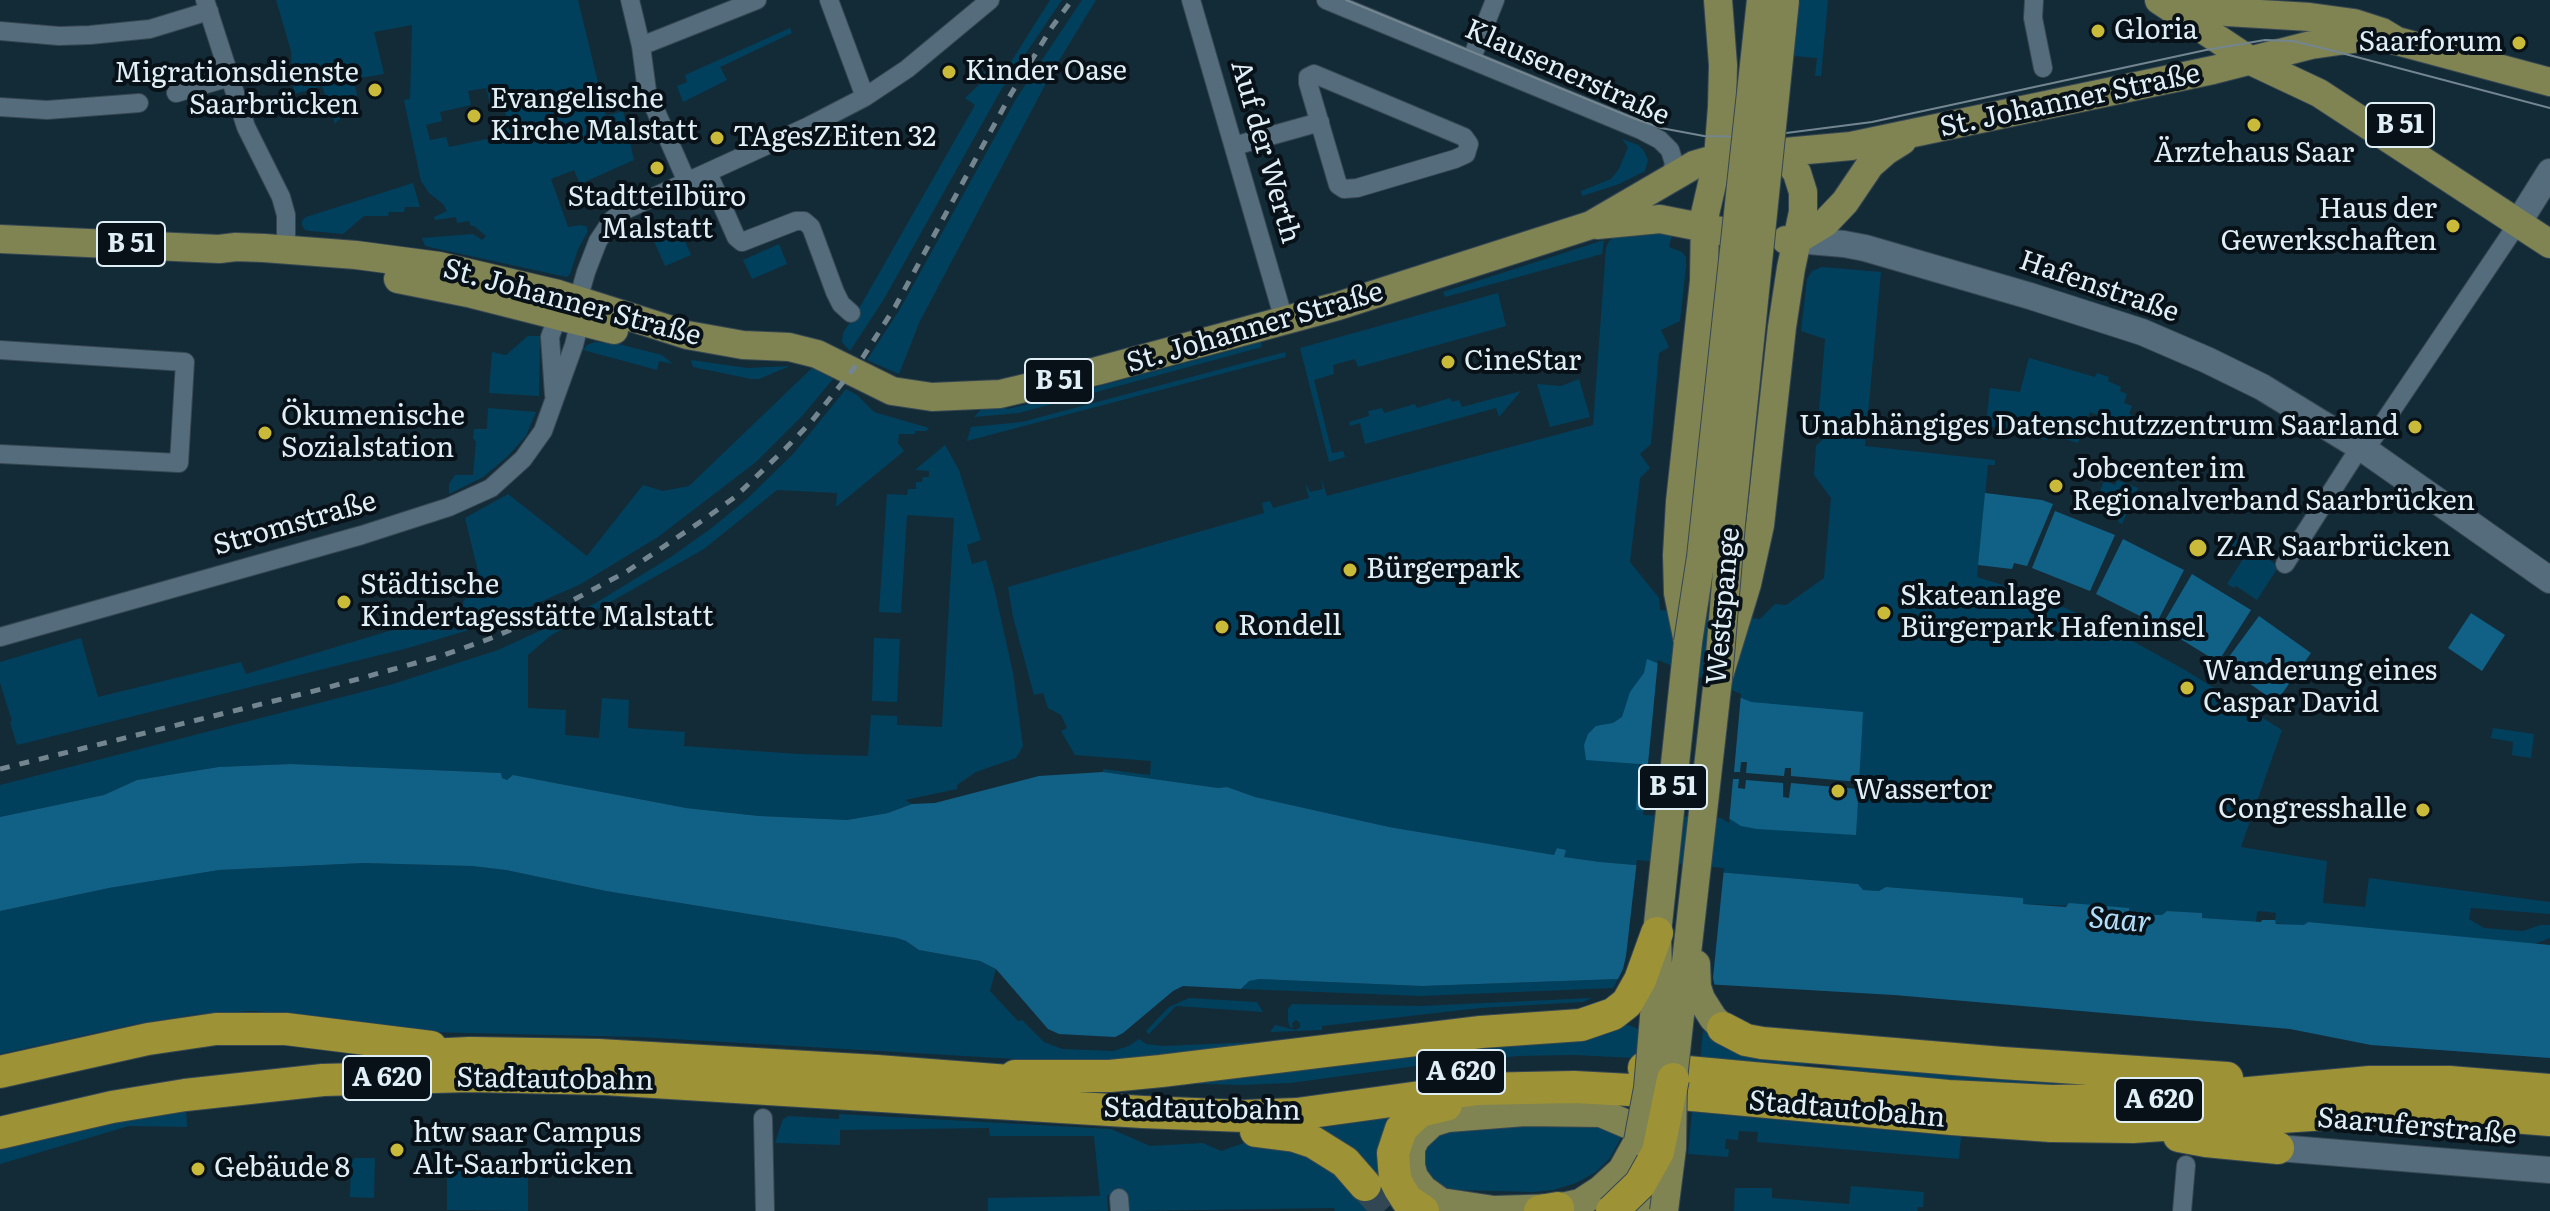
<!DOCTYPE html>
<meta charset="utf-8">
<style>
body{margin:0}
canvas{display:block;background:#132a37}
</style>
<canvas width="2550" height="1211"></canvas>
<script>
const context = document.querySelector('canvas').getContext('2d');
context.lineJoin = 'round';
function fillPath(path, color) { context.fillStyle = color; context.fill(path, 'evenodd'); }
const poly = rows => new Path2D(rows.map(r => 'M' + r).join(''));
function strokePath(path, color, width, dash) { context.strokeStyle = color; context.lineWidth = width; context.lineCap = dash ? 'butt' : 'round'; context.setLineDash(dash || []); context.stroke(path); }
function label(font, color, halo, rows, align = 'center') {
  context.font = font + ' Literata,serif'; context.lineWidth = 8; context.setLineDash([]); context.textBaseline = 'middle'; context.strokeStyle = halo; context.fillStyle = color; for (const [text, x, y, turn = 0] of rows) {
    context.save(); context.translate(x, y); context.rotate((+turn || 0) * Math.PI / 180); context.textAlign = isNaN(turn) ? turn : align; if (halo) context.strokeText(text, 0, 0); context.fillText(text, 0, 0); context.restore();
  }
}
fillPath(poly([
 [276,0,578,0,606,116,623,111,634,160,580,184,574,170,551,179,568,227,581,225,587,227,587,233,578,249,570,274,567,277,562,276,425,246,422,238,473,234,482,240,486,236,474,226,471,226,469,221,457,223,456,217,435,220,434,217,447,211,443,204,429,193,421,181,404,100,410,99,412,25,374,32,384,74,354,79,359,108,345,112,335,124,322,86,295,94,292,83,291,51],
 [486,88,491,108,497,107,505,112,508,121,502,129,495,131,496,137,449,147,446,137,430,140,426,125,442,121,440,112,471,105,468,91],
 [1050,0,1062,0,1001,90,884,299,850,351,842,342,843,333,861,305,975,105,965,98,981,83,980,75,985,71,999,81],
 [1082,0,1096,0,1052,72,920,321,899,374,867,360,900,309,1016,99],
 [1799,0,1828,0,1821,76,1815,76,1817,58,1794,56],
 [790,28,792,33,720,67,727,80,683,102,677,86,687,82,685,75],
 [1622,139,1638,145,1644,151,1648,160,1645,171,1619,184,1582,196,1581,191,1611,179,1619,169,1628,147],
 [413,183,420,207,405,207,404,212,389,212,388,216,364,216,343,234,311,231,305,230,302,225,302,221,306,217],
 [679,228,691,255,665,266,653,239],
 [1673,230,1669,247,1682,252,1686,257,1686,267,1680,321,1661,330,1669,347,1659,353,1651,444,1640,454,1650,468,1640,478,1630,562,1659,598,1660,610,1760,619,1775,604,1786,605,1824,578,1831,498,1814,475,1816,446,1826,436,1818,424,1825,339,1801,331,1807,279,1812,271,1822,267,1881,272,1865,446,1995,460,1995,465,1988,465,1977,577,2032,594,2096,621,2185,670,2282,730,2241,847,2327,861,2323,903,2365,907,2369,878,2550,902,2550,914,2471,908,2469,919,2484,928,2523,931,2540,925,2550,925,2550,938,2534,944,2308,922,2304,926,2275,923,2276,913,2259,911,2257,912,2256,922,2202,918,2201,913,2167,911,2162,915,2129,914,2129,908,2023,904,2022,898,1886,887,1879,891,1862,890,1858,884,1600,862,1564,857,1566,850,1557,848,1554,855,1389,827,1255,797,1227,787,1218,788,1103,772,1103,769,1150,775,1151,761,1075,755,1061,731,1067,728,1061,715,1048,708,1043,693,1034,695,1013,617,1008,587,1264,513,1262,503,1270,501,1273,508,1309,498,1305,483,1310,492,1323,489,1321,478,1327,496,1593,425,1606,248,1609,241,1617,235],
 [1604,240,1602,254,1445,297,1443,292],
 [779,244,787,264,752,279,743,260],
 [1498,293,1506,326,1358,367,1355,359,1333,365,1334,374,1314,380,1332,453,1343,451,1345,457,1329,462,1300,348],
 [528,336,540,336,539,396,489,393,492,352,506,355],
 [1260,339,1262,347,1019,413,974,417,983,407,1004,404,1007,409,1048,400,1233,350,1234,346],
 [595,342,618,344,662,355,673,364,659,361,657,370,583,350,587,345],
 [1285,352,1286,357,1274,360,967,441,971,427,1022,422],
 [2029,358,2095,377,2097,373,2109,377,2108,381,2121,387,2120,391,2127,394,2124,403,2132,406,2129,414,2163,428,2158,440,2090,412,2078,443,2049,434,2047,440,1986,425,1990,388,2020,392],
 [691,360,747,368,790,366,759,379,751,379,693,367],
 [812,368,833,379,803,415,756,462,658,537,579,585,489,624,408,648,17,745,10,722,12,721,0,683,0,662,81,638,98,697,241,662,246,674,459,610,479,575,465,518,508,494,587,556,643,485,663,491,689,486],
 [1579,379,1590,417,1550,427,1537,384,1561,386],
 [846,389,857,395,874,412,929,428,926,431,915,431,915,434,899,434,898,443,904,451,836,507,837,493,777,490,704,549,550,636,528,655,528,708,566,710,565,735,599,738,602,698,629,700,628,728,685,732,684,746,798,754,868,756,871,715,897,716,897,725,942,727,954,518,907,515,901,613,879,612,887,494,907,495,908,489,916,489,916,482,922,482,923,477,929,477,929,471,915,470,945,445,959,470,981,540,967,545,972,564,986,560,995,592,1013,673,1023,746,1016,758,976,772,957,785,957,789,905,800,912,804,888,813,847,820,759,816,686,808,513,775,507,780,502,778,501,773,291,764,219,767,137,780,104,795,0,817,0,785,393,684,498,650,548,627,594,604,671,557,713,527,747,499,794,453],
 [1521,391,1499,417,1496,408,1365,444,1360,423,1350,426,1349,422,1369,416,1368,411,1382,408,1384,413,1415,404,1417,408,1450,398,1452,402,1459,400,1462,407],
 [488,408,536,412,526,436,507,457,483,477,449,494,449,484,455,475,473,475,476,442,473,438,474,429,487,429],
 [2117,480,2138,488,2122,524,2118,522,2121,514,2095,503,2104,481,2115,485],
 [2226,533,2279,566,2257,600,2236,586,2234,588,2227,584,2245,556,2222,540],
 [874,638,900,639,897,702,872,701],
 [2493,728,2534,734,2531,758,2512,755,2513,742,2491,738],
 [363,863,472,866,506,870,606,891,897,938,906,941,919,950,980,961,996,969,990,991,1018,1021,1022,1020,1044,1042,1062,1049,1113,1051,1129,1046,1139,1039,1146,1044,1162,1046,1306,1040,1129,1062,1050,1061,639,1037,386,1031,302,1015,253,1011,199,1014,136,1024,0,1054,0,911,109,888,219,870],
 [1259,979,1422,986,1618,979,1613,988,1421,996,1242,989,1248,981],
 [1189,998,1257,1002,1263,1012,1176,1006,1149,1034,1146,1031,1169,1007],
 [1592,998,1583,1002,1480,1008,1322,1026,1322,1030,1270,1032,1275,1025,1296,1030,1300,1027,1300,1023,1296,1020,1292,1023,1293,1028,1290,1027,1288,1021,1288,1009,1292,1004,1421,1006],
 [1617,1025,1629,1025,1638,1029,1636,1058,1573,1055,1518,1056,1438,1063,1290,1083,1241,1085,1167,1083],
 [1703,1031,2093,1082,2142,1091,1857,1076,1839,1068,1819,1064,1796,1065,1780,1069,1700,1063],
 [186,1108,187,1127,129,1126,0,1164,0,1150,42,1138],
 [1692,1112,1961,1137,1959,1159,1757,1142,1758,1132,1739,1131,1738,1140,1726,1139,1725,1149,1729,1149,1728,1157,1688,1154],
 [839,1114,1111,1129,1150,1146,1203,1143,1221,1151,1247,1142,1296,1148,1326,1166,1372,1211,1335,1211,1334,1208,1130,1211,1124,1193,1107,1195,1108,1211,988,1211,988,1198,1100,1196,1094,1136,990,1136,989,1128,840,1130,840,1145,775,1143,783,1119,789,1116,839,1119],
 [1398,1116,1392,1200,1353,1158,1321,1136,1321,1128],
 [1588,1122,1623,1134,1610,1158,1596,1172,1576,1183,1553,1190,1534,1192,1456,1190,1434,1185,1421,1164,1427,1141,1444,1129],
 [355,1158,375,1158,374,1198,350,1197,351,1161],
 [447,1171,528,1171,528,1211,447,1210],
 [1851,1186,1924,1192,1923,1207,1918,1207,1917,1211,1734,1211,1735,1188,1772,1188,1772,1198,1849,1204]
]), '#01405c');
fillPath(poly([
 [1985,493,2042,500,2053,504,2027,566,2014,563,2012,569,1978,565],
 [2055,511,2115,535,2090,591,2032,568],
 [2123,539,2184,570,2156,624,2096,594],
 [2192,574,2251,610,2218,662,2161,627],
 [2471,613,2505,635,2482,671,2448,648],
 [2259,616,2311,653,2276,702,2223,665],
 [1647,659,1751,702,1863,712,1856,835,1757,829,1741,826,1722,814,1636,810,1639,764,1586,760,1584,745,1588,734,1596,726,1613,723,1622,717,1630,692,1644,673],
 [291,764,501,773,502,778,507,780,513,775,686,808,759,816,847,820,888,813,912,804,935,803,1039,776,1103,772,1218,788,1227,787,1255,797,1389,827,1554,855,1557,848,1566,850,1564,857,1600,862,1858,884,1863,890,1879,891,1886,887,2023,898,2023,904,2066,907,2069,903,2129,908,2129,914,2162,915,2167,911,2202,913,2202,918,2261,922,2262,920,2275,920,2276,924,2304,925,2308,922,2550,945,2550,1058,2371,1045,2290,1029,2011,1005,1894,995,1618,979,1422,986,1259,979,1249,981,1241,989,1183,986,1173,991,1123,1033,1115,1037,1059,1034,1048,1029,996,969,980,961,919,950,906,941,897,938,606,891,506,870,472,866,363,863,219,870,109,888,0,911,0,817,104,795,137,780,219,767]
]), '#116187');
fillPath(poly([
 [1658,660,1741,694,1734,772,1740,772,1741,762,1747,762,1746,773,1784,776,1785,768,1791,768,1791,776,1859,782,1858,789,1791,783,1789,798,1783,797,1783,783,1746,780,1745,789,1738,788,1739,779,1733,779,1729,823,1721,818,1643,815,1647,772,1639,771,1639,764,1648,764],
 [1637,860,1724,868,1713,978,1715,988,1616,983,1623,969,1626,956]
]), '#132a37');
strokePath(poly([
 [1365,1185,1389,1211]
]), '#324754', 32, [32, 16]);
const street = poly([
 [205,0,246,127,281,197,286,215,286,249],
 [630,0,641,46,647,91,687,182],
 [829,0,865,97],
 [1191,0,1284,320],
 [1326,0,1641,130,1660,140,1670,150,1674,163,1671,177],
 [2034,0,2033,18,2043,68],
 [0,31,59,36,90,35,150,29,209,11],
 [641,46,757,0],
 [1471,60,1495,0],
 [1314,74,1464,137,1469,144,1466,154,1455,159,1357,188,1344,189,1338,185,1308,83,1308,77,1314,74],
 [176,93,230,77],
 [0,107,47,110,139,103],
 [1234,146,1320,122],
 [708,173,736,237,742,242,796,221,804,221,811,227,835,292,841,304,851,313],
 [0,350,185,362,179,463,0,454],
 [554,395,550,337,558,315,565,310],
 [2365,450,2518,223],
 [2285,564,2360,447],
 [0,637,362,535,449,507,491,488,523,459,543,431,574,345,580,321,578,300,586,272,598,241,612,220,623,211,809,126,865,97,907,69,990,0],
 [763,1118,765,1211],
 [1119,1198,1120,1211],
 [2182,1211,2186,1165]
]);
const secondary = poly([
 [2518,223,2550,172],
 [1797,240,1844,244,1865,248,2030,296,2142,332,2207,360,2262,387,2365,450,2550,580],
 [2278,1148,2550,1170]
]);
const primary = poly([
 [2159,0,2251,61,2319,93,2550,244],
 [2186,0,2203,8,2227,12,2310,17,2354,23,2382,32,2397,41,2550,82],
 [1597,225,1660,219,1721,231],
 [0,239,219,249,236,247,264,248,356,255,439,266,558,294,687,335,743,345,789,347,817,354,892,391,932,397,1000,394,1097,371,1338,306,1591,225,1694,165,1718,158,1851,146,2213,70,2311,45,2360,38,2374,37,2397,41],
 [1786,240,1797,240,1825,223,1845,202,1870,165,1886,151,1902,141],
 [398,279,468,293,614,330],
 [1696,964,1697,987,1701,999,1713,1018,1723,1028],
 [1654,1017,1658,972,1657,933,1688,642,1678,593,1677,555,1680,502,1704,281,1705,214,1718,158,1722,107,1723,65,1718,0],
 [1679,1024,1718,679,1747,584,1760,525,1782,327,1791,268,1803,212,1803,192,1797,173,1790,163,1772,154],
 [1638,1141,1622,1170,1600,1190,1580,1203,1558,1208,1494,1210,1441,1202,1423,1189,1414,1177,1411,1166,1411,1148,1416,1138,1432,1123,1448,1118,1525,1112,1601,1113,1634,1127,1645,1137,1653,1152,1653,1168,1644,1211]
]);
const highway = poly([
 [1723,1028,1746,1040,1762,1043,2002,1063,2227,1078],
 [407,1056,470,1053,598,1055,877,1071,1035,1083],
 [1644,1068,1948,1096,2052,1101,2183,1099,2370,1082,2449,1082,2550,1090],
 [0,1072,148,1039,216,1029,286,1029,431,1047],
 [1015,1076,1110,1076,1161,1071,1481,1032,1581,1025,1613,1014,1627,1003,1640,980,1657,933],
 [1256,1131,1295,1136,1313,1142,1345,1162,1365,1185],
 [0,1133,112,1107,185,1095,323,1080,470,1076,605,1079,1143,1112,1244,1116,1297,1114,1478,1089,1574,1087,1649,1091,1952,1119,2051,1126,2133,1127,2370,1111,2452,1112,2550,1120],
 [2179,1136,2206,1141,2278,1148],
 [1423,1211,1407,1200,1400,1189,1395,1179,1393,1153,1401,1129,1409,1121,1420,1111,1446,1105],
 [1540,1211,1558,1208]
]);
strokePath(street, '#364752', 20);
strokePath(secondary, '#364752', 28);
strokePath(primary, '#364752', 30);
strokePath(highway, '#364752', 34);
strokePath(street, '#546c7b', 18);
strokePath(secondary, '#546c7b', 26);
strokePath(primary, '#808352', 28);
strokePath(highway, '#9e9237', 32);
strokePath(poly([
 [1346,0,1633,118,1661,128,1704,136,1755,137,1872,122,2206,50,2265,40,2293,41,2330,50,2550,108]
]), '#738690', 2);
strokePath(poly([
 [0,769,322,689,441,656,489,639,543,616,626,572,706,518,735,497,785,449,811,422,863,357,895,307,1011,94,1052,27,1072,0]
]), '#738690', 5, [10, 10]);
const primaryBridge = poly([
 [1688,642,1701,557,1761,0],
 [1718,679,1731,524,1785,0],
 [1638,1141,1648,1088,1654,1017],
 [1664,1211,1672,1148,1673,1079,1679,1024]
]);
const highwayBridge = poly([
 [1612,1211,1640,1184,1658,1152,1673,1079]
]);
strokePath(primaryBridge, '#364752', 30, []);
strokePath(highwayBridge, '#364752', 34, []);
strokePath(primaryBridge, '#808352', 28);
strokePath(highwayBridge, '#9e9237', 32);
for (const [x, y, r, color] of [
 [2098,31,8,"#caba3a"],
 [2519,43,8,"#caba3a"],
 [949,72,8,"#caba3a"],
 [375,90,8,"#caba3a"],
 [474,116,8,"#caba3a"],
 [2254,125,8,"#caba3a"],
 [717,138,8,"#caba3a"],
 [657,168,8,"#caba3a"],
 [2453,226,8,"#caba3a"],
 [1448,362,8,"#caba3a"],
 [2415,427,8,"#caba3a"],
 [265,433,8,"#caba3a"],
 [2056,486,8,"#caba3a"],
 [2198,548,10,"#caba3a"],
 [1350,570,8,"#caba3a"],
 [344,602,8,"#caba3a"],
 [1884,613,8,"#caba3a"],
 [1222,627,8,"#caba3a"],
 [2187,688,8,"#caba3a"],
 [1838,791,8,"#caba3a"],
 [2423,810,8,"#caba3a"],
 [397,1150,8,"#caba3a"],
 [198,1169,8,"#caba3a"]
]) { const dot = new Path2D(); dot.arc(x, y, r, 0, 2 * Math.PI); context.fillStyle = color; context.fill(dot); strokePath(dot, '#081117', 3); }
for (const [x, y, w] of [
 [2400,125,68],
 [131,244,68],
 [1059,381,68],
 [1673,787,68],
 [1461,1072,88],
 [387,1078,88],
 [2159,1100,88]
]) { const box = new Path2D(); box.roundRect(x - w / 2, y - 22, w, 44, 6); context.fillStyle = '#081117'; context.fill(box); strokePath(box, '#e0eef6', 2); }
label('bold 26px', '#e0eef6', null, [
 ["B 51",2400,125],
 ["B 51",131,244],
 ["B 51",1059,381],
 ["B 51",1673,787],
 ["A 620",1461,1072],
 ["A 620",387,1078],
 ["A 620",2159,1100]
]);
label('28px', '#e0eef6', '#081117', [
 ["Gloria",2114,31],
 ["Saarforum",2503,43,"right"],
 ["Kinder Oase",965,72],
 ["Migrationsdienste",359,74,"right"],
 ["Saarbrücken",359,106,"right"],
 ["Evangelische",490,100],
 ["Kirche Malstatt",490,132],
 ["TAgesZEiten 32",733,138],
 ["Ärztehaus Saar",2254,154,"center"],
 ["Stadtteilbüro",657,198,"center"],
 ["Malstatt",657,230,"center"],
 ["Haus der",2437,210,"right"],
 ["Gewerkschaften",2437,242,"right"],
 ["CineStar",1464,362],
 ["Ökumenische",281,417],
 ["Sozialstation",281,449],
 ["Unabhängiges Datenschutzzentrum Saarland",2399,427,"right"],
 ["Jobcenter im",2072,470],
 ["Regionalverband Saarbrücken",2072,502],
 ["ZAR Saarbrücken",2216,548],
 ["Bürgerpark",1366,570],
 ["Städtische",360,586],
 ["Kindertagesstätte Malstatt",360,618],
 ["Skateanlage",1900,597],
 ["Bürgerpark Hafeninsel",1900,629],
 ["Rondell",1238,627],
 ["Wanderung eines",2203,672],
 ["Caspar David",2203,704],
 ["Wassertor",1854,791],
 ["Congresshalle",2407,810,"right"],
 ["htw saar Campus",413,1134],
 ["Alt-Saarbrücken",413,1166],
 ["Gebäude 8",214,1169]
], 'left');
label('28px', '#e0eef6', '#081117', [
 ["Klausenerstraße",1567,73,24],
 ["St. Johanner Straße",2070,101,-12],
 ["Auf der Werth",1265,152,74],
 ["Hafenstraße",2099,287,19],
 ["St. Johanner Straße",572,303,15],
 ["St. Johanner Straße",1255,328,-16],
 ["Stromstraße",295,524,-16],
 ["Westspange",1724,606,-85],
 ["Stadtautobahn",555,1080,1],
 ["Stadtautobahn",1202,1110,1],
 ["Stadtautobahn",1847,1110,5],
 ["Saaruferstraße",2417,1127,5]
]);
label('italic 30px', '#b2def9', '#081117', [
 ["Saar",2120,921,5]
]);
</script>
